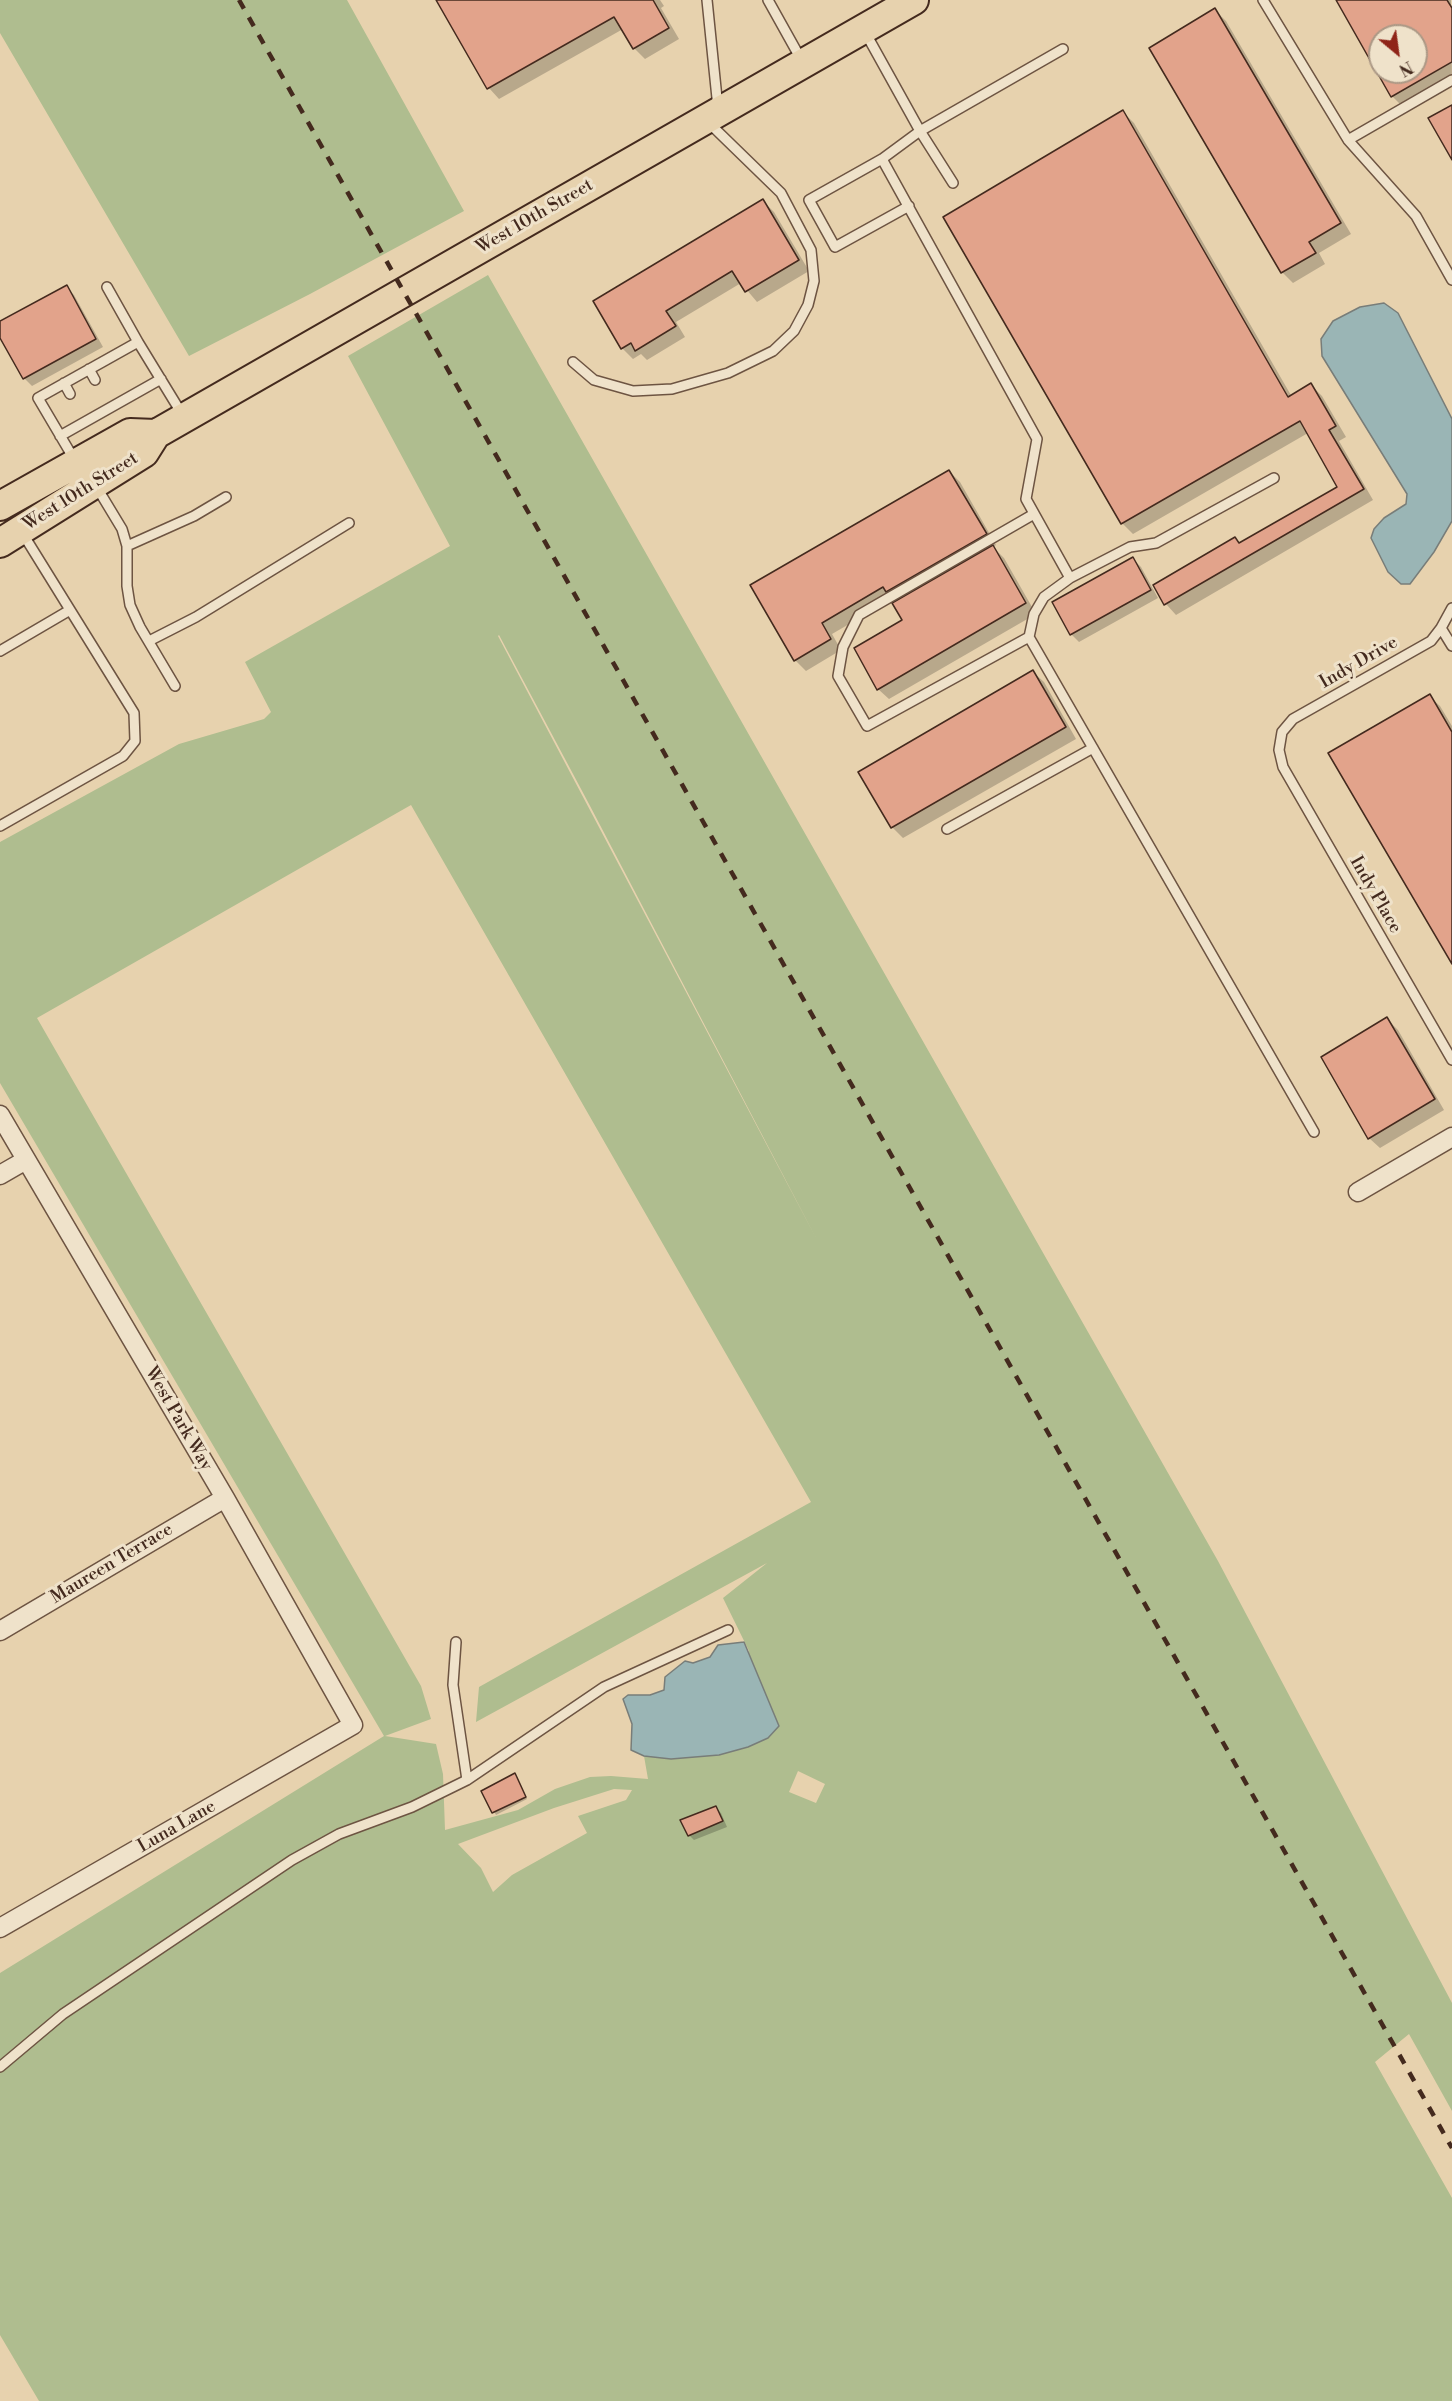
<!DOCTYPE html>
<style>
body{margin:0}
#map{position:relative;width:1452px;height:2401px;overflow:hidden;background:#e7d2ae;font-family:"Libre Bodoni",serif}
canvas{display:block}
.north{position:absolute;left:1368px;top:24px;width:60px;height:60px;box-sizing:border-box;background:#efe2ca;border:2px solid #ab9885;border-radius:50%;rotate:151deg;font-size:16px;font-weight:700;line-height:24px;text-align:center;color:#442a1e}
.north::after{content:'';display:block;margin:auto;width:21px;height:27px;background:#8f2418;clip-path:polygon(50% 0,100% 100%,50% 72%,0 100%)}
</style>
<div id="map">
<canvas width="1452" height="2401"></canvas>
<div class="north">N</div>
</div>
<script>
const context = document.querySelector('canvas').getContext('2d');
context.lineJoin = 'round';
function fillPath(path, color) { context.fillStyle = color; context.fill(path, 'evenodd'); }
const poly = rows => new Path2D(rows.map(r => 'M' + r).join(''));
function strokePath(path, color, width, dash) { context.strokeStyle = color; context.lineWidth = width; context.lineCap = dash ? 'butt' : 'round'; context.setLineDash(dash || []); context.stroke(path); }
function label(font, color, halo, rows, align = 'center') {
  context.font = font + ' "Libre Bodoni",serif'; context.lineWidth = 6; context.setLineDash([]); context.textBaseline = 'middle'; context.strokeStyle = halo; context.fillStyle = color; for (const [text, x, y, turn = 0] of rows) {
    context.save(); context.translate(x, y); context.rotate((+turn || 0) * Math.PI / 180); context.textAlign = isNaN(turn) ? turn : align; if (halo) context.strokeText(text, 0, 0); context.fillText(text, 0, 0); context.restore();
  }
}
fillPath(poly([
 [0,0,347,0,464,211,310,294,189,356,0,33],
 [488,275,1218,1561,1452,2003,1452,2111,1409,2034,1375,2062,1452,2198,1452,2401,39,2401,0,2335,0,1973,384,1736,0,1083,0,842,179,744,264,719,271,712,245,662,450,546,348,356],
 [499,635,589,804,816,1238,498,636],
 [411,805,811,1502,479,1687,476,1722,767,1563,723,1598,749,1651,694,1756,671,1759,644,1756,648,1779,611,1776,590,1777,555,1789,518,1810,445,1830,443,1774,436,1744,385,1736,431,1719,421,1686,37,1018],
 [798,1771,825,1784,816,1803,789,1792],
 [614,1789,632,1790,626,1800,578,1816,587,1833,512,1875,493,1892,481,1868,458,1844,554,1808]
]), '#afbd8f');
const water = poly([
 [1384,303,1398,313,1452,419,1452,521,1434,552,1410,584,1401,584,1388,572,1371,538,1374,529,1384,518,1406,504,1407,494,1322,356,1321,339,1333,321,1360,307,1384,303],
 [744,1642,779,1726,768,1738,748,1747,719,1755,671,1759,644,1756,631,1750,632,1724,623,1699,628,1695,650,1695,664,1690,665,1677,685,1661,693,1663,710,1657,718,1645,744,1642]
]);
fillPath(water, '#9ab5b5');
strokePath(water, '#787d79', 1.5);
fillPath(poly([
 [438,0,660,0,664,6,661,8,679,39,645,59,634,48,623,29,499,99,489,88],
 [1338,0,1451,0,1452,79,1403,107,1392,96],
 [1380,36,1416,36,1416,72,1380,72],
 [1215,10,1226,21,1351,234,1319,253,1325,264,1293,283,1282,272],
 [1123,112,1134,123,1292,397,1311,385,1322,396,1346,437,1339,441,1373,500,1176,615,1166,604,1235,538,1240,544,1339,487,1308,433,1133,534,1122,523],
 [763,201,774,212,809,271,757,302,741,283,676,322,685,337,647,360,641,354,633,359,622,348],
 [66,287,74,295,103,347,32,386,24,378,0,334,0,323],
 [949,471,960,482,996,545,993,547,1004,558,1036,614,889,699,878,689,904,620,898,602,894,598,832,634,841,650,806,671,795,660,752,585],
 [1133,559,1141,567,1158,598,1079,642,1071,634],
 [1033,672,1044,682,1076,739,903,838,892,827],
 [1429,696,1440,706,1452,726,1452,961],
 [1387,1019,1398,1030,1444,1110,1380,1148,1369,1138],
 [517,1777,527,1799,496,1815,483,1791],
 [716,1808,721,1813,727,1827,694,1840,689,1835]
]), '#0003');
const building = poly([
 [436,0,653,0,669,28,633,49,614,17,487,89,436,0],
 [1336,0,1447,0,1452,8,1452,62,1391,97,1336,0],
 [1380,36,1416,36,1416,72,1380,72,1380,36],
 [1215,8,1341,223,1309,242,1316,253,1281,273,1149,48,1215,8],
 [1452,105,1452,160,1428,118,1452,105],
 [1123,110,1288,397,1311,383,1336,426,1329,430,1364,489,1164,605,1153,585,1235,537,1239,543,1337,487,1300,421,1121,524,943,217,1123,110],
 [763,199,799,260,745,292,732,271,666,311,676,326,635,351,631,343,621,349,593,301,763,199],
 [67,285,96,339,23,379,0,338,0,321,67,285],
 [949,470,987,534,886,592,883,587,822,623,831,639,794,661,750,585,949,470],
 [993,545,1026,603,877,690,854,648,902,620,892,603,993,545],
 [1133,557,1151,590,1070,635,1052,602,1133,557],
 [1033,670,1066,727,891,828,858,772,1033,670],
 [1430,694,1452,732,1452,964,1328,753,1430,694],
 [1387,1017,1435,1099,1368,1139,1321,1057,1387,1017],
 [515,1773,526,1797,492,1813,481,1791,515,1773],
 [716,1806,723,1821,688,1836,680,1820,716,1806]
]);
fillPath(building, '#e2a38b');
strokePath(building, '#442a1e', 1.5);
const lane = poly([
 [707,0,718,108],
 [768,0,802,61],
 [1263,0,1348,140],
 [865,32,920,131,882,159,1037,439,1026,499,1070,578,1130,547,1156,543,1274,478],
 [1452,80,1348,140,1416,216,1452,280],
 [882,159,809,200,835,247,909,206],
 [953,183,920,131,1063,49],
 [107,287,138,342],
 [573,362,594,380,633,391,672,389,728,373,773,351,794,331,808,305,814,281,811,250,781,193,708,122],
 [89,369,95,380],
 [64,383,70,394],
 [60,436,161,379],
 [74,459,38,398,138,342,182,414],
 [96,486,122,529,127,546,127,586,130,605,140,627,175,686],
 [1034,514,859,615,843,647,838,676,867,726,1029,637,1314,1132],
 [127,546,194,516,226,497],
 [1452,608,1441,628,1431,641,1293,719,1282,732,1279,750,1283,767,1452,1060],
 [1441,628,1452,646],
 [1029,637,1034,614,1044,597,1070,578],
 [149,641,196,617,349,523],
 [0,651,70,610],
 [0,826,123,756,135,741,134,713,23,534],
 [947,829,1093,748],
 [456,1642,453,1685,467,1780],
 [0,2067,63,2014,292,1860,339,1834,412,1807,467,1780,604,1687,728,1630]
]);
const street = poly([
 [0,1115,225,1498,353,1725,0,1928],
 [0,1175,26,1160],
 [1358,1192,1452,1137],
 [0,1631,225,1498]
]);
const primary = poly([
 [0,506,130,433,156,434],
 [0,543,144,453,156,434,914,0]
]);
strokePath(lane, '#6d5442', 12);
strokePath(street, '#6d5442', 21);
strokePath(primary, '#442a1e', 32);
strokePath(lane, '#efe2ca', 9);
strokePath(street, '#efe2ca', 18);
strokePath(primary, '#e7d2ae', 28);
strokePath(poly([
 [239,0,1452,2148]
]), '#442a1e', 4.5, [10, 10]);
label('18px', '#442a1e', '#efe2ca', [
 ["West 10th Street",535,217,-30],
 ["West 10th Street",81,492,-32],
 ["Indy Drive",1359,663,-30],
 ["Indy Place",1375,895,60],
 ["West Park Way",178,1419,60],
 ["Maureen Terrace",112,1564,-31],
 ["Luna Lane",177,1827,-30]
]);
</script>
